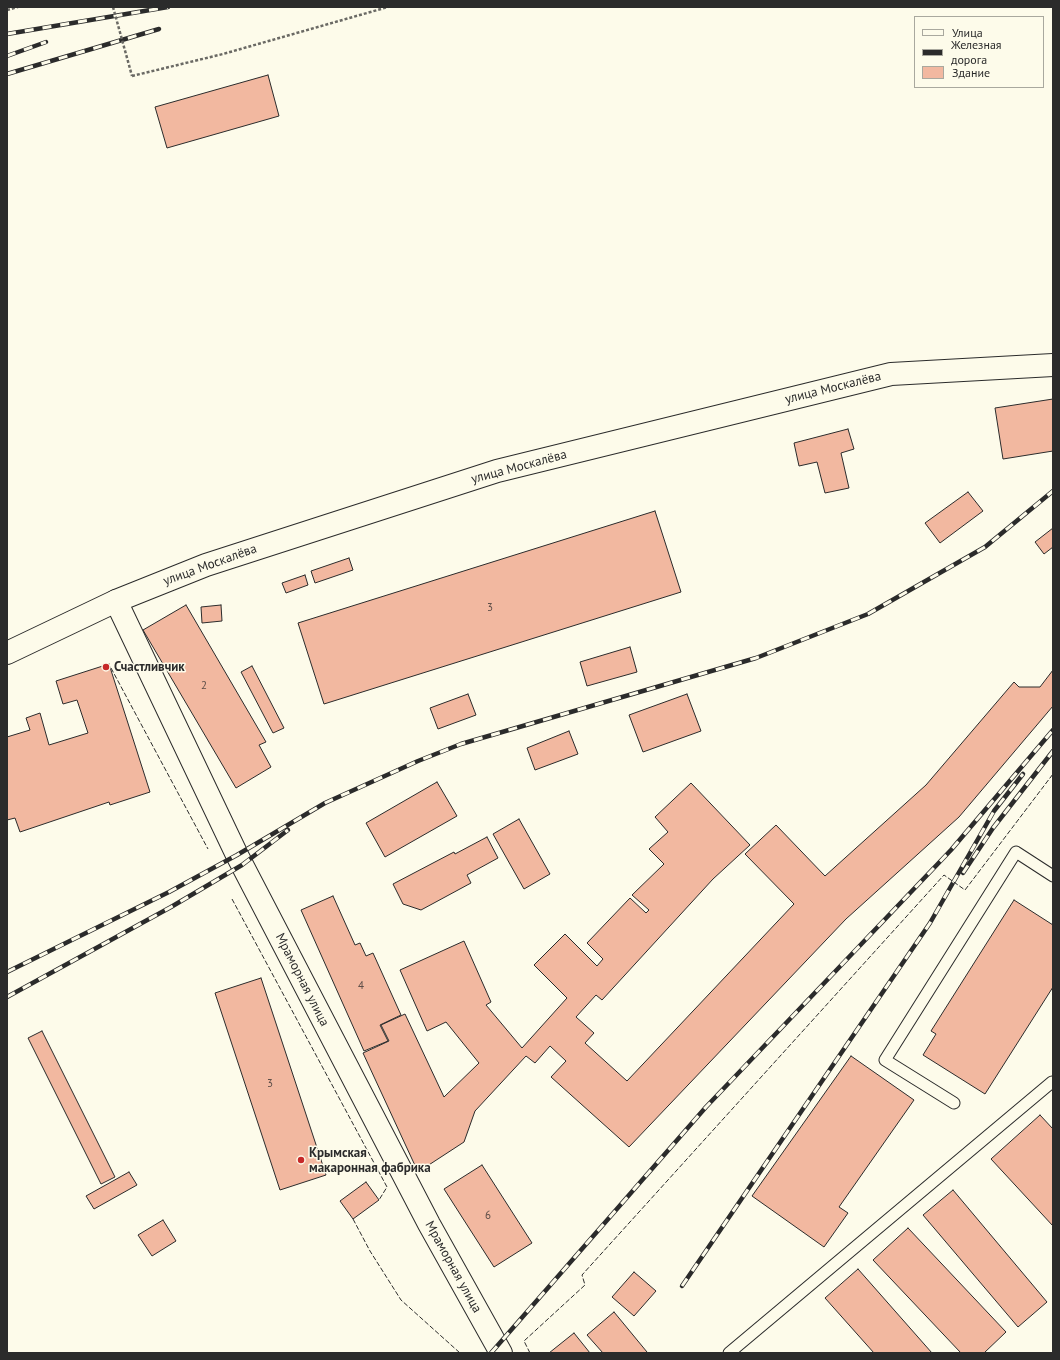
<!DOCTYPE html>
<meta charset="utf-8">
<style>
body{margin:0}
#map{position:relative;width:1060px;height:1360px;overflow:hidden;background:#fdfbea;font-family:"PT Sans",sans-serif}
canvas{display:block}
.frame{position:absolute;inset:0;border:8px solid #2b2b2b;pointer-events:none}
.legend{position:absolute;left:914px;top:16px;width:130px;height:72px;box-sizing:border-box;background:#fdfbea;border:1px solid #a9a89e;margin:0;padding:5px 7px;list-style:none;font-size:12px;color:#2b2b2b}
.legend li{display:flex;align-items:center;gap:8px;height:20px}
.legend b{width:20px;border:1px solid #a9a89e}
</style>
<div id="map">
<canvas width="1060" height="1360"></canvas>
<div class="frame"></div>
<ul class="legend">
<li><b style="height:5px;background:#fdfbea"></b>Улица</li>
<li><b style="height:5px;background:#2b2b2b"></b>Железная дорога</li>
<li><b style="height:11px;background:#f2b8a0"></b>Здание</li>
</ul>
</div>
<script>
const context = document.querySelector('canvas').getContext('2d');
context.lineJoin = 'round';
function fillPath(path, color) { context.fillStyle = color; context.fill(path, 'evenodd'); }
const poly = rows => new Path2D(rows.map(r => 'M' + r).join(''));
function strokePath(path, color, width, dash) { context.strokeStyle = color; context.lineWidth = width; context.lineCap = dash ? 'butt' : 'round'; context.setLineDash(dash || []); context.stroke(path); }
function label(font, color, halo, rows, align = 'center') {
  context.font = font + ' "PT Sans",sans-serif'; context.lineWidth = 3; context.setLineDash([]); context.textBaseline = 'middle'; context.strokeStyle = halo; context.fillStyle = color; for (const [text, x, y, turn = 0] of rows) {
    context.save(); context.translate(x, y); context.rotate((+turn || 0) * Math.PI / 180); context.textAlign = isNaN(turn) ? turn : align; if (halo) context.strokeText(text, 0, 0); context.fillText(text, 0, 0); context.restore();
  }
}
const building = poly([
 [268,75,279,116,167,148,155,107,268,75],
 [1053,399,1053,451,1003,459,995,408,1053,399],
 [848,429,854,449,841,453,849,488,825,493,817,462,799,466,794,443,848,429],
 [968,492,983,511,940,543,925,523,968,492],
 [655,511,681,592,324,704,298,623,655,511],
 [1053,528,1053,547,1044,554,1035,542,1053,528],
 [349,558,353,570,315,583,311,571,349,558],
 [305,575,308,585,286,593,282,583,305,575],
 [186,605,266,742,259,745,271,767,236,788,143,630,186,605],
 [221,605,222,621,202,623,201,607,221,605],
 [630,647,637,672,587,686,580,662,630,647],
 [109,664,150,792,110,805,109,802,20,832,15,818,7,820,7,737,30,730,26,718,40,713,49,745,88,733,77,700,63,704,56,681,109,664],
 [252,666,284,728,273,733,241,672,252,666],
 [1053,670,1053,706,959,817,846,919,629,1147,551,1077,566,1061,550,1046,535,1063,526,1056,475,1111,464,1142,418,1172,363,1053,389,1041,381,1025,405,1014,444,1097,479,1063,446,1022,427,1031,400,970,464,941,491,1002,486,1005,522,1048,567,998,534,965,565,934,597,966,603,959,587,943,630,898,646,913,649,910,632,895,664,864,649,849,668,832,655,817,691,783,750,845,713,879,602,1000,596,995,576,1017,594,1033,585,1043,627,1081,794,904,745,854,776,825,825,876,926,785,1014,682,1019,687,1040,687,1053,670],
 [468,694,476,715,438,729,430,708,468,694],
 [687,694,701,731,643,752,629,715,687,694],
 [569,731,578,754,535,770,527,748,569,731],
 [437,782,457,816,385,857,366,823,437,782],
 [519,819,550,874,524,889,493,834,519,819],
 [487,837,498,858,467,875,471,883,421,910,403,904,393,884,454,852,455,854,487,837],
 [333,896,355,945,360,943,366,956,373,953,401,1015,380,1025,388,1041,364,1051,301,910,333,896],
 [1014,900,1053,925,1053,987,985,1094,923,1055,936,1034,931,1031,1014,900],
 [261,978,326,1175,280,1190,215,993,261,978],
 [42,1031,115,1177,101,1184,28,1038,42,1031],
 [851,1056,914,1100,839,1207,848,1213,824,1247,752,1196,851,1056],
 [1040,1115,1053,1129,1053,1226,991,1159,1040,1115],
 [482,1165,532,1243,494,1267,444,1189,482,1165],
 [129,1172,137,1185,94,1209,86,1196,129,1172],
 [366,1182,379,1200,353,1219,340,1201,366,1182],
 [953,1190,1047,1302,1018,1327,923,1215,953,1190],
 [163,1220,176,1241,152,1256,138,1235,163,1220],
 [908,1228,1006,1332,984,1353,961,1353,873,1260,908,1228],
 [858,1269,932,1353,874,1353,825,1298,858,1269],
 [634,1272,656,1291,634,1316,612,1297,634,1272],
 [614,1312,647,1352,646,1353,603,1353,587,1335,614,1312],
 [574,1333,590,1353,549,1353,574,1333]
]);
fillPath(building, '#f2b8a0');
strokePath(building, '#2b2b2b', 1);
const lane = poly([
 [954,1103,885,1060,1016,852,1053,876],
 [729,1353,1052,1082]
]);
const street = poly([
 [116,601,237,855,429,1224,501,1353]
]);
const secondary = poly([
 [7,653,116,601,206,565,497,471,891,374,1053,365]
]);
strokePath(lane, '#2b2b2b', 13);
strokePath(street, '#2b2b2b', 24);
strokePath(secondary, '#2b2b2b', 24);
strokePath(poly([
 [7,10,18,7],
 [132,76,223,54,388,7]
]), '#6a6964', 2.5, [3, 2]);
strokePath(lane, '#fdfbea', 11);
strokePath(street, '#fdfbea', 22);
strokePath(secondary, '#fdfbea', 22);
const rail = poly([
 [7,34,168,7],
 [7,56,46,42],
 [7,74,159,29],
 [963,873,993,828,1053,751],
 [7,972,169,892,237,855,325,803,418,761,461,744,756,658,868,614,985,547,1053,491],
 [7,997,171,907,242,865,288,830],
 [682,1286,930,923,994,811,1023,774],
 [491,1353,706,1107,951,850,1053,730]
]);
strokePath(rail, '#2b2b2b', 4.5);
strokePath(rail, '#fdfbea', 3, [9]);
strokePath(poly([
 [113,7,132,76]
]), '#6a6964', 2.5, [3, 2]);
strokePath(poly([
 [111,668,208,849],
 [232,899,387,1187,379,1200],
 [353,1219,370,1251,401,1300,460,1353],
 [530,1353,524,1341,585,1285,582,1275,944,875,965,890,1053,774]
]), '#2b2b2b', 1, [5, 2]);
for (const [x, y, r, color] of [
 [106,667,4,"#c62828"],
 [301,1160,4,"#c62828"]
]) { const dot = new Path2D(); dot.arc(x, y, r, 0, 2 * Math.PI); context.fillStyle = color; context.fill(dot); strokePath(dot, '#fdfbea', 1.5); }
label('11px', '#5d4e48', null, [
 ["3",490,608],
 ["2",204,686],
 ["4",361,986],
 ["3",270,1084],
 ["6",488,1216]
]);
label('13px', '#2b2b2b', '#fdfbea', [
 ["улица Москалёва",833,388,-14],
 ["улица Москалёва",519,467,-15],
 ["улица Москалёва",210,565,-20],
 ["Мраморная улица",302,980,63],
 ["Мраморная улица",453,1267,61]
]);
label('bold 13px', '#2b2b2b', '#fdfbea', [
 ["Счастливчик",114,667],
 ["Крымская",309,1153],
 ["макаронная фабрика",309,1168]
], 'left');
</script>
